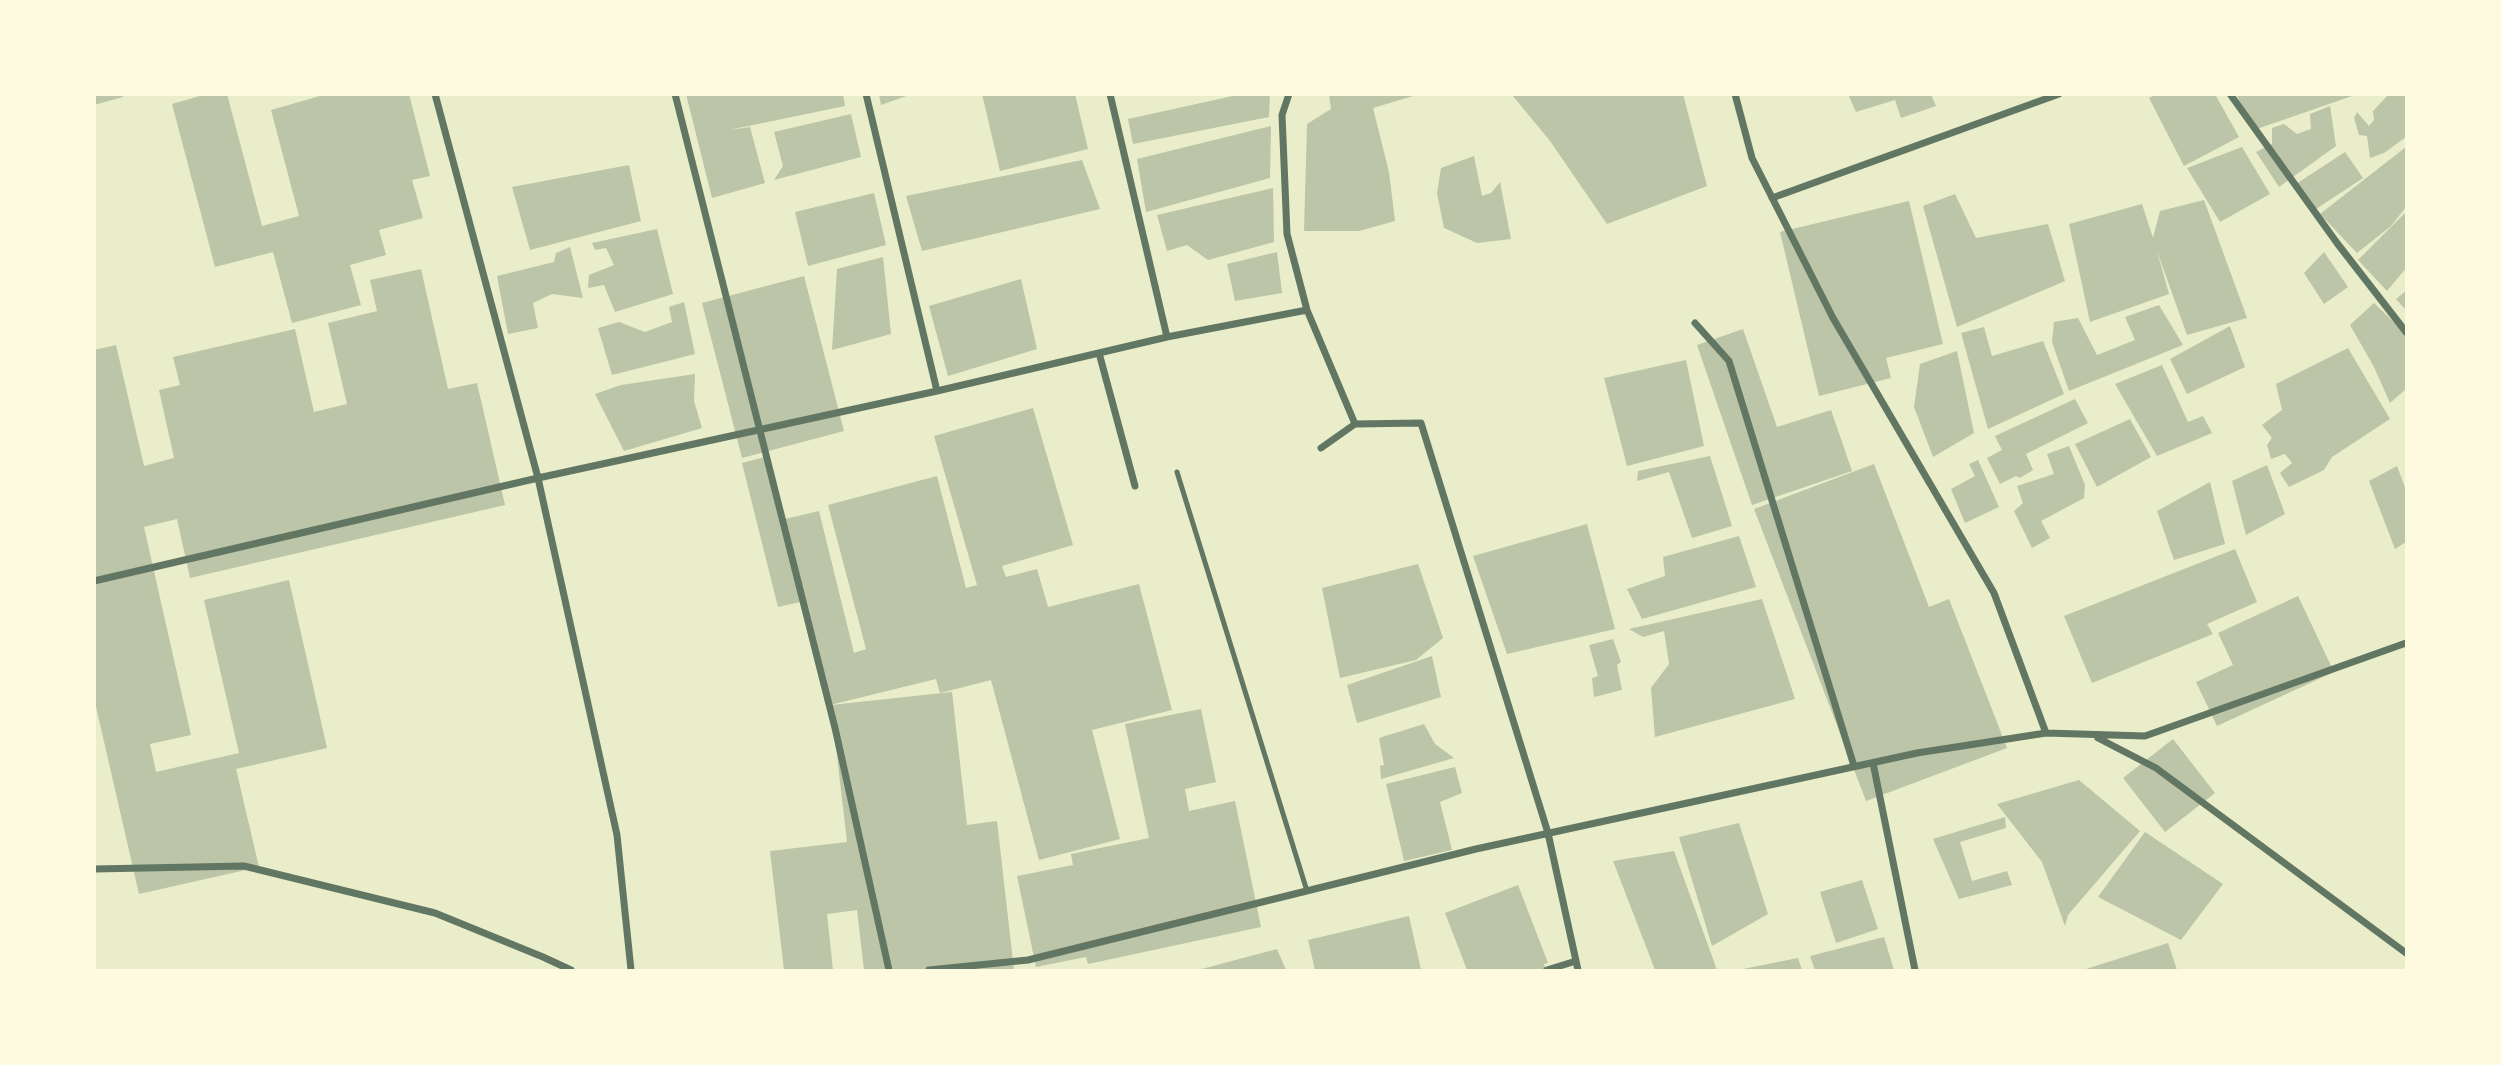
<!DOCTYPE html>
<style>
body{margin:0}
#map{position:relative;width:2501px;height:1065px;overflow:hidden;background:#e9edc9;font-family:Inter,sans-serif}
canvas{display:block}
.frame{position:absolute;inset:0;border:96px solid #fefae0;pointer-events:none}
</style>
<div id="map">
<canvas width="2501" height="1065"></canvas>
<div class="frame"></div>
</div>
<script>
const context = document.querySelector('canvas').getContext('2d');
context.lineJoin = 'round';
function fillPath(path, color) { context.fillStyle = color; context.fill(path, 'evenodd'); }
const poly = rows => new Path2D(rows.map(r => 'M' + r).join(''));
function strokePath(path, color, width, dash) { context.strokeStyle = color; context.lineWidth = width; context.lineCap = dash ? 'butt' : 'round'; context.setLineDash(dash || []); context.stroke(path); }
fillPath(poly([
 [94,94,123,94,123,97,94,105],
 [207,94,227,94,262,226,299,216,271,110,327,94,409,94,430,176,412,180,423,218,379,230,386,255,350,265,361,305,292,323,273,252,215,267,172,104],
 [686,94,843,94,845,106,729,130,750,127,765,183,712,198],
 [879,94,908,94,909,95,881,105],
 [982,94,1075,94,1088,149,1000,171],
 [1242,94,1270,94,1269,117,1133,144,1128,119],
 [1329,94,1420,94,1373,108,1389,172,1395,221,1359,231,1304,231,1307,124,1331,109],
 [1518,94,1683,94,1707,186,1607,224,1550,141,1513,96],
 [1848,94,1931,94,1936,106,1901,118,1895,100,1856,112],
 [2157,94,2215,94,2239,137,2184,166,2149,98],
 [2236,94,2355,94,2355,95,2254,130],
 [2389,94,2406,94,2406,137,2384,153,2370,158,2367,136,2359,135,2354,118,2357,112,2369,126,2374,120,2373,111],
 [2330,106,2336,146,2279,187,2256,152,2272,144,2272,128,2284,124,2297,134,2311,129,2310,114],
 [851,114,861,157,774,180,783,166,774,132],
 [1271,126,1270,178,1146,212,1137,159],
 [2242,147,2270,194,2220,222,2187,168],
 [2406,147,2406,207,2391,226,2357,253,2320,214],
 [2345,152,2363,178,2313,211,2296,184],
 [1474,156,1482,196,1491,193,1500,182,1511,239,1477,243,1444,228,1437,193,1441,168],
 [1082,160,1100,209,922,251,906,196],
 [629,165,641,221,530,250,512,187],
 [1273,188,1274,242,1208,260,1187,245,1167,251,1157,215],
 [874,193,886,245,808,266,795,212],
 [1955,194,1976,238,2048,224,2065,281,1957,327,1923,206],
 [2204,200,2247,318,2187,335,2157,251,2169,294,2090,322,2069,224,2142,204,2153,238,2160,211],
 [1909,201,1943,344,1886,358,1891,378,1819,396,1780,232],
 [2406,212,2406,268,2387,291,2358,260],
 [657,229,673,294,615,312,604,285,588,288,589,275,614,265,606,248,595,250,592,243],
 [570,247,583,298,552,294,533,303,538,328,508,334,497,276,554,262,556,253],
 [1277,252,1282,293,1235,301,1227,264],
 [2324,252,2348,287,2324,304,2304,273],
 [883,257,891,334,832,350,837,269],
 [421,269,448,389,477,383,505,505,190,578,177,519,144,527,191,735,150,744,156,772,239,753,204,600,289,580,327,748,236,769,259,867,139,894,94,698,94,350,116,345,144,466,174,458,159,390,180,385,173,357,295,329,314,412,347,404,328,323,377,311,370,280],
 [804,276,844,431,742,458,702,303],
 [1021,279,1037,349,948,376,929,306],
 [2406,291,2406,310,2396,299],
 [684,302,695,354,612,375,598,328,619,322,645,332,672,322,669,307],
 [2374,303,2406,334,2406,389,2390,403,2374,367,2350,325],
 [2159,305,2183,345,2069,391,2052,342,2054,322,2078,318,2097,355,2135,340,2125,317],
 [2230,326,2245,367,2187,394,2170,359],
 [1984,327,1992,356,2043,341,2064,394,1988,429,1961,333],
 [1743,329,1777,427,1831,410,1852,471,1752,505,1697,345],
 [2348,348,2390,419,2332,457,2324,470,2289,487,2280,473,2292,463,2285,454,2271,459,2267,445,2272,438,2262,425,2282,410,2276,384],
 [1957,351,1974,433,1933,457,1914,407,1920,364],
 [1686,360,1704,446,1627,466,1604,378],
 [2162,365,2188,422,2203,416,2212,433,2157,456,2115,384],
 [695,374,694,401,702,428,624,451,595,394,621,385],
 [2075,399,2088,423,2026,454,2033,470,2020,478,2016,476,2000,484,1987,458,2002,450,1995,436],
 [1033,408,1073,545,1002,566,1006,577,1037,569,1048,607,1139,584,1172,710,1092,730,1120,839,1039,860,991,680,940,693,936,679,826,706,800,602,778,607,742,463,769,456,785,519,819,511,854,653,866,649,828,505,937,476,966,588,977,585,934,436],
 [2130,419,2151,457,2097,487,2075,444],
 [2069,446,2085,485,2084,498,2041,521,2050,538,2032,548,2014,511,2023,503,2017,486,2054,474,2047,454],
 [1710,456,1732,526,1692,538,1669,472,1637,481,1638,471],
 [1978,460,1999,507,1965,523,1951,489,1975,476,1969,464],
 [1874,464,1929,607,1949,599,2007,748,1866,801,1754,509],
 [2267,465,2285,514,2246,535,2232,481],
 [2397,466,2406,490,2406,542,2395,549,2369,481],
 [2210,482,2225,544,2174,560,2157,511],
 [1587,524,1615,629,1507,654,1473,556],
 [1739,536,1756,587,1642,619,1627,589,1665,576,1663,557],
 [2235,549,2257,602,2207,624,2213,634,2092,683,2064,616],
 [1418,564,1443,638,1416,660,1340,678,1322,588],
 [2298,596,2334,672,2217,726,2196,682,2233,665,2218,633],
 [1762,599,1795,699,1655,737,1651,688,1669,664,1664,631,1643,637,1629,629],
 [1613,639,1621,662,1617,665,1622,690,1594,697,1592,678,1598,676,1589,645],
 [1432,656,1441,697,1357,723,1347,685],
 [952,692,967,825,997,821,1014,970,864,970,857,910,827,914,833,970,784,970,770,851,847,842,831,705],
 [1201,709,1216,782,1185,789,1189,811,1235,801,1261,927,1088,964,1086,957,1036,967,1017,876,1073,865,1071,854,1149,838,1125,724],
 [1424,724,1435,744,1454,758,1381,779,1380,766,1384,765,1379,738],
 [2173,739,2215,793,2165,832,2123,778],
 [1455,767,1462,793,1440,802,1452,850,1404,861,1386,784],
 [2079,780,2140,831,2068,915,2065,926,2042,862,1997,804],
 [2005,817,2006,828,1960,842,1972,881,2007,871,2012,885,1959,899,1933,839],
 [1739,823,1768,914,1712,946,1679,837],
 [2145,832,2223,884,2181,940,2098,897],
 [1674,851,1717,970,1655,970,1613,861],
 [1862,880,1878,929,1836,943,1820,892],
 [1518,885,1548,963,1544,964,1546,970,1467,970,1445,913],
 [1409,916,1421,970,1315,970,1308,940],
 [1884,937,1894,970,1815,970,1810,956],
 [2168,943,2177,970,2083,970],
 [1277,949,1286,970,1198,970],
 [1798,958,1802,970,1744,970,1743,969]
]), '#bcc5a7');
strokePath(poly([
 [1177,472,1307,891]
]), '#617663', 5);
strokePath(poly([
 [435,94,538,478,617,835,631,970],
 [675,94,835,728,889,970],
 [866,94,937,391],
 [1110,94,1167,337],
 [1289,94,1282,115,1287,234,1307,310,1355,424],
 [1735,94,1752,158,1833,318,1994,593,2046,733],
 [2230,94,2337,243,2406,332],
 [1772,198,2059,94],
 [1695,323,1729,361,1854,766],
 [1099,353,1135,486],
 [1321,448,1355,424,1421,423,1548,833,1578,970],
 [94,581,538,478,937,391,1167,337,1307,310],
 [2098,738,2156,768,2406,953],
 [1873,763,1915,970],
 [94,869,244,866,435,913,543,957,571,970],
 [929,970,1028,960,1476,849,1917,753,2046,733,2145,736,2406,643],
 [1547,970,1576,961]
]), '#617663', 7);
</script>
